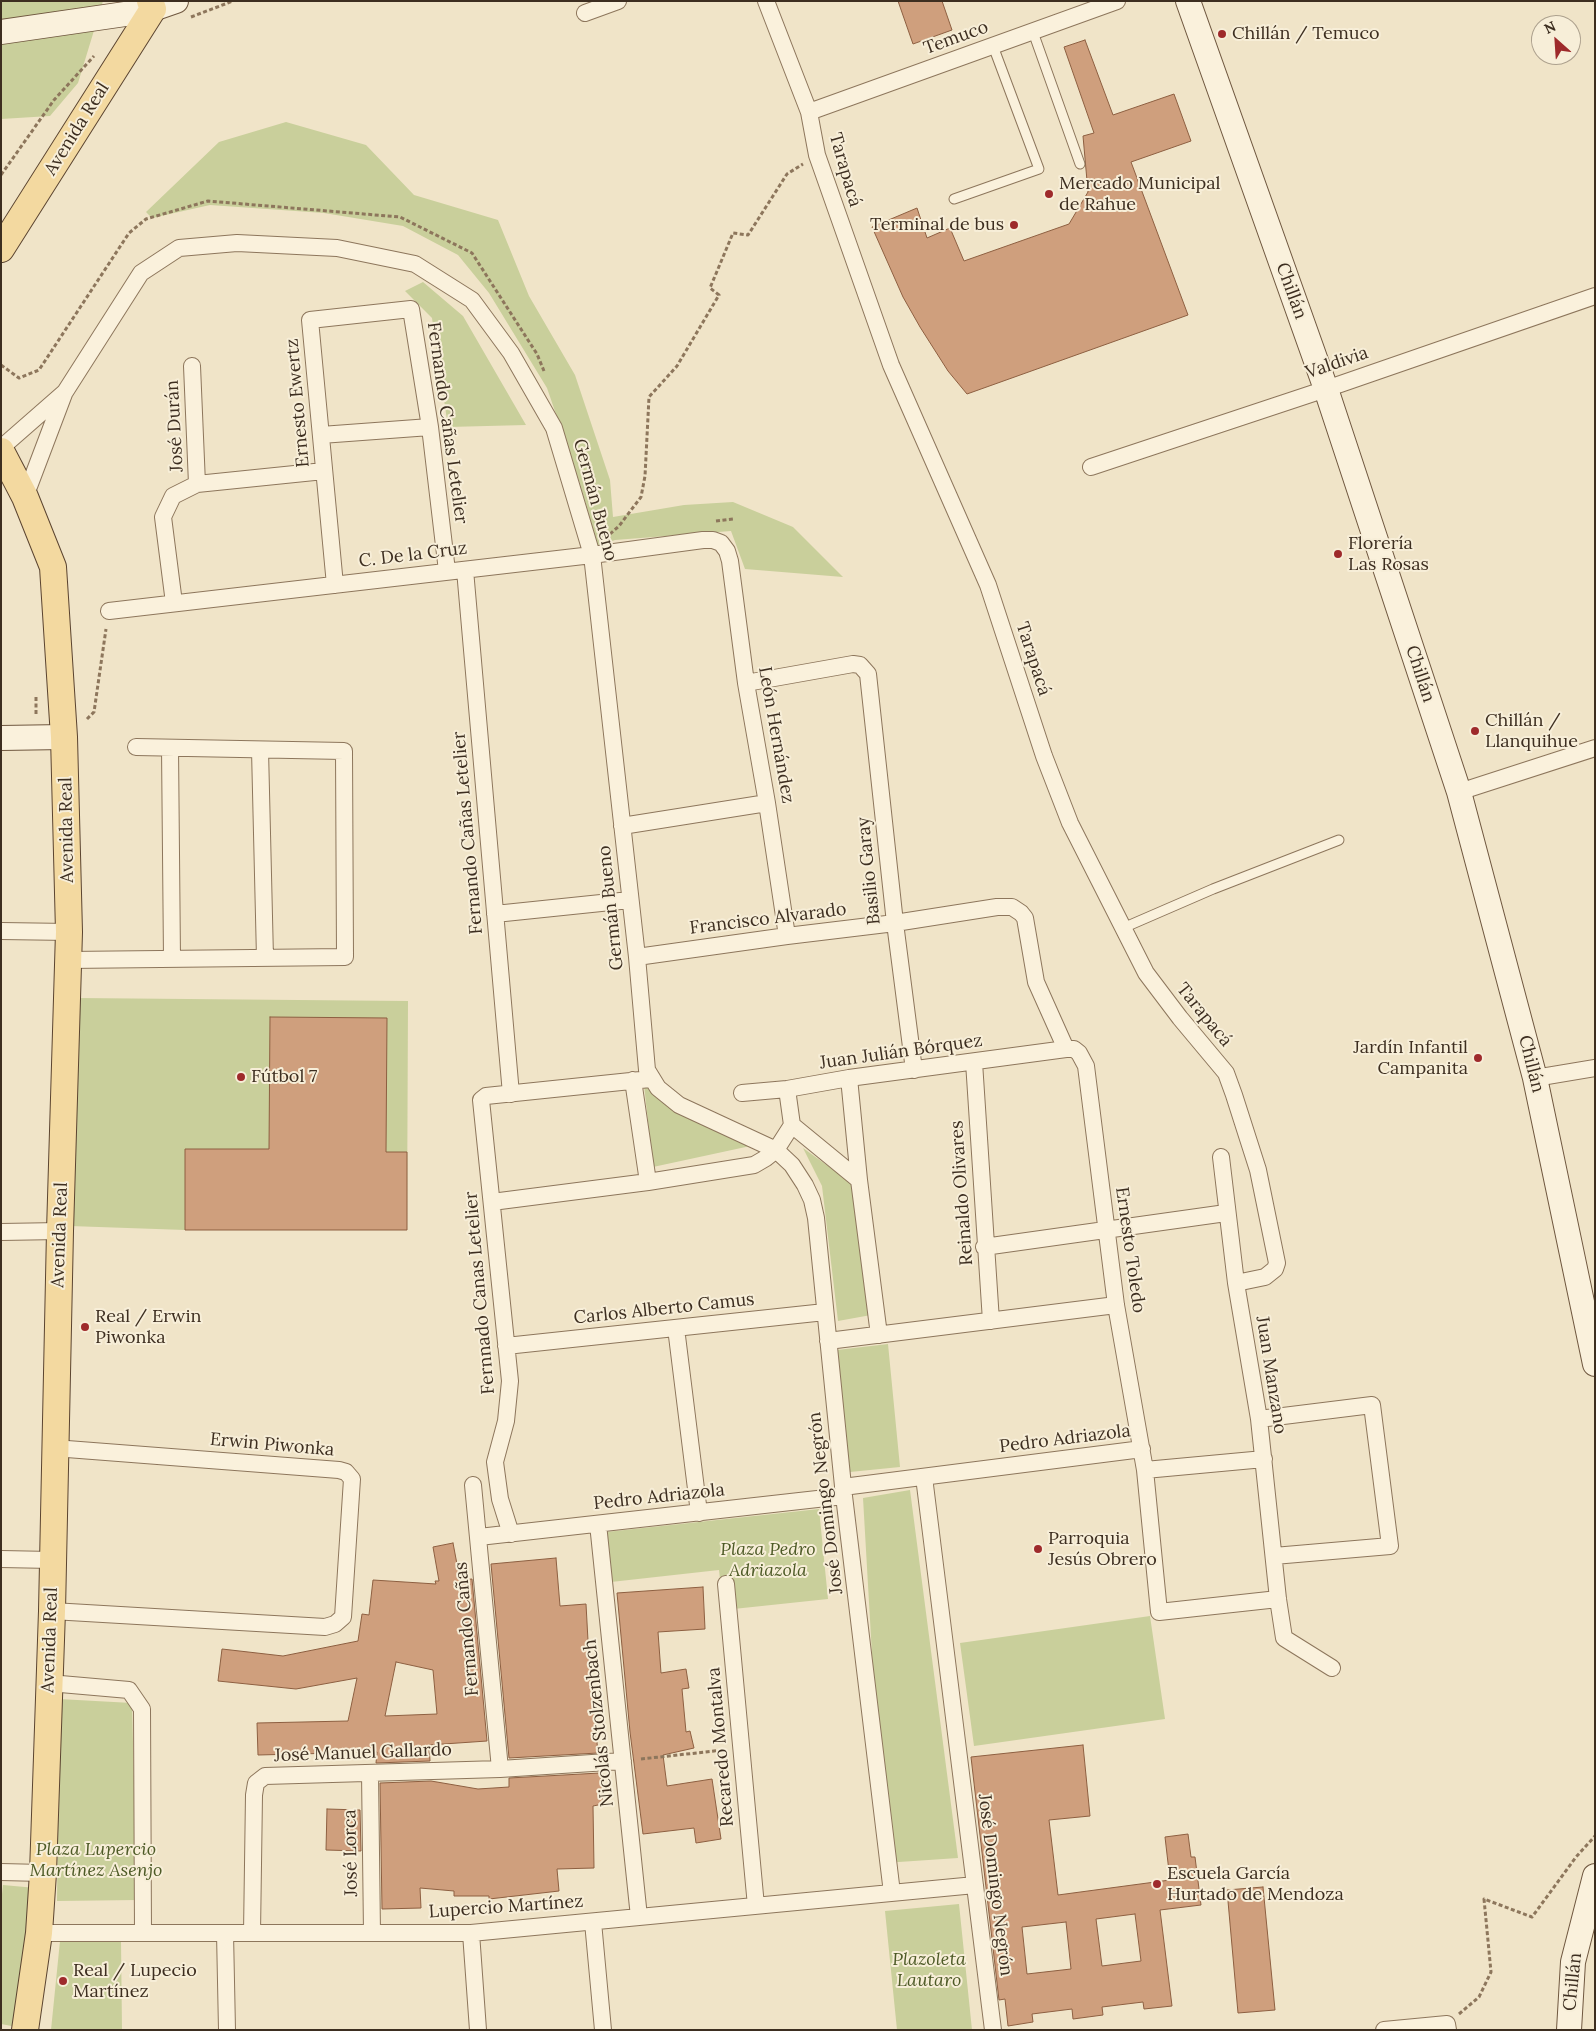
<!DOCTYPE html>
<meta charset="utf-8">
<style>
body{margin:0}
#map{position:relative;width:1596px;height:2031px;overflow:hidden;background:#f0e4c8;font-family:Lora,serif}
canvas{display:block}
.frame{position:absolute;inset:0;border:2px solid #3d2e20;pointer-events:none}
.north{position:absolute;left:1531px;top:15px;width:50px;height:50px;box-sizing:border-box;background:#f7eed8;border:1px solid #ada18e;border-radius:50%;rotate:334deg;font-size:14px;font-weight:700;line-height:20px;text-align:center;color:#3d2e20}
.north::after{content:'';display:block;margin:auto;width:18px;height:22px;background:#9e2a2b;clip-path:polygon(50% 0,100% 100%,50% 72%,0 100%)}
</style>
<div id="map">
<canvas width="1596" height="2031"></canvas>
<div class="frame"></div>
<div class="north">N</div>
</div>
<script>
const context = document.querySelector('canvas').getContext('2d');
context.lineJoin = 'round';
function fillPath(path, color) { context.fillStyle = color; context.fill(path, 'evenodd'); }
const poly = rows => new Path2D(rows.map(r => 'M' + r).join(''));
function strokePath(path, color, width, dash) { context.strokeStyle = color; context.lineWidth = width; context.lineCap = dash ? 'butt' : 'round'; context.setLineDash(dash || []); context.stroke(path); }
function label(font, color, halo, rows, align = 'center') {
  context.font = font + ' Lora,serif'; context.lineWidth = 4; context.setLineDash([]); context.textBaseline = 'middle'; context.strokeStyle = halo; context.fillStyle = color; for (const [text, x, y, turn = 0] of rows) {
    context.save(); context.translate(x, y); context.rotate((+turn || 0) * Math.PI / 180); context.textAlign = isNaN(turn) ? turn : align; if (halo) context.strokeText(text, 0, 0); context.fillText(text, 0, 0); context.restore();
  }
}
fillPath(poly([
 [1,1,103,1,78,83,50,116,1,119],
 [286,122,366,145,414,195,498,220,529,296,575,375,610,480,613,517,684,505,733,502,793,527,843,577,745,569,731,531,615,540,598,546,580,484,547,388,489,293,458,255,403,226,324,213,210,205,152,218,146,212,219,142],
 [423,282,463,316,526,425,448,427,432,318,405,291],
 [77,998,408,1001,407,1230,185,1230,70,1226],
 [644,1085,654,1085,755,1145,653,1167],
 [803,1148,853,1184,871,1315,838,1321,822,1186],
 [888,1344,900,1467,850,1472,837,1350],
 [910,1490,958,1858,884,1863,863,1498],
 [819,1509,828,1599,724,1610,724,1616,719,1570,611,1582,606,1532],
 [1150,1616,1165,1719,974,1746,960,1643],
 [59,1699,132,1703,137,1900,57,1901],
 [3,1885,36,1888,17,2027,1,2024,1,1903],
 [959,1904,972,2030,897,2030,885,1911],
 [60,1941,121,1941,122,2030,51,2030]
]), '#c9cf9b');
const building = poly([
 [898,1,942,1,952,30,913,44,898,1],
 [1085,40,1113,115,1174,94,1191,141,1131,162,1188,315,967,394,948,371,920,327,903,297,872,227,917,208,927,238,950,228,964,261,1069,224,1088,192,1083,136,1094,133,1064,47,1085,40],
 [270,1017,387,1018,386,1152,407,1152,407,1230,185,1230,185,1149,269,1149,270,1017],
 [453,1543,460,1580,472,1579,487,1741,429,1745,430,1761,376,1763,377,1752,258,1755,257,1723,348,1721,357,1678,296,1689,218,1681,222,1649,283,1656,358,1641,362,1614,369,1615,373,1580,436,1584,435,1581,439,1581,433,1547,453,1543],
 [396,1662,433,1670,437,1714,385,1716,396,1662],
 [556,1558,560,1606,586,1604,589,1659,598,1753,509,1758,491,1564,556,1558],
 [703,1587,705,1629,658,1632,661,1673,686,1669,689,1688,682,1689,686,1732,690,1731,694,1748,663,1755,667,1786,712,1779,721,1839,696,1843,694,1828,643,1834,630,1732,617,1593,703,1587],
 [1083,1745,1090,1816,1049,1820,1058,1895,1170,1880,1165,1837,1188,1834,1191,1857,1195,1857,1201,1905,1160,1910,1172,2006,1144,2009,1143,2002,1102,2007,1103,2015,1073,2019,1072,2009,1032,2014,1033,2022,1008,2026,1005,1999,999,2000,971,1757,1083,1745],
 [1135,1914,1141,1961,1102,1966,1096,1919,1135,1914],
 [1066,1922,1071,1969,1027,1974,1022,1927,1066,1922],
 [600,1773,603,1804,593,1806,594,1868,557,1869,559,1891,489,1899,489,1896,454,1896,454,1891,420,1888,421,1908,382,1909,380,1783,431,1781,478,1789,509,1787,509,1778,600,1773],
 [327,1809,360,1810,361,1851,326,1850,327,1809],
 [1263,1887,1275,2010,1238,2013,1227,1890,1263,1887]
]);
fillPath(building, '#cf9f7d');
strokePath(building, '#8d5f41', 1);
const lane = poly([
 [1033,32,1080,164],
 [954,199,1039,169,993,46],
 [1123,928,1213,889,1339,840]
]);
const street = poly([
 [766,1,809,112,817,155,891,365,988,585,1044,756,1070,823,1146,973,1180,1018,1226,1073,1234,1095,1258,1170,1277,1263,1275,1269,1265,1277,1236,1283],
 [585,13,618,1],
 [809,112,1117,1],
 [192,366,197,484],
 [321,435,430,427],
 [1,448,65,392,141,273,179,248,237,243,337,248,415,264,472,300,511,353,554,428,592,555,637,957,647,1070,658,1088,679,1105,776,1150,792,1165,805,1185,812,1200,816,1218,844,1496,892,1893],
 [1091,467,1326,389,1595,296],
 [25,497,64,394],
 [465,570,511,1094],
 [335,585,310,320,411,309,430,427,447,571],
 [174,603,163,517,173,496,197,484,324,471],
 [109,611,592,555,703,540,713,540,721,543,727,551,730,561,746,683,767,803,787,936],
 [746,683,853,664,860,665,868,674,895,923,914,1070],
 [170,748,172,959],
 [260,750,265,958],
 [1459,792,1595,748],
 [622,826,767,803],
 [495,914,630,900],
 [1,931,69,932],
 [637,957,787,936,895,923,997,907,1012,907,1021,913,1025,918,1036,982,1066,1049],
 [68,960,345,957,344,751,136,747],
 [974,1062,991,1321],
 [849,1078,859,1180,879,1335],
 [1535,1078,1595,1068],
 [633,1080,648,1182],
 [742,1093,787,1089,849,1078,1066,1049,1074,1049,1079,1053,1086,1066,1116,1305,1145,1470,1159,1612,1278,1599],
 [792,1125,859,1180],
 [1221,1157,1236,1283,1259,1419,1278,1599,1284,1638,1332,1668],
 [492,1202,648,1182,754,1165,766,1158,776,1150,792,1125,787,1089],
 [1,1232,60,1231],
 [984,1247,1226,1213],
 [676,1328,699,1513],
 [828,1341,1116,1305],
 [506,1346,825,1312],
 [1259,1419,1372,1405,1390,1546,1274,1556],
 [1145,1470,1264,1459],
 [924,1477,993,2030],
 [473,1485,500,1769],
 [843,1487,1142,1449],
 [598,1524,639,1917],
 [511,1534,500,1499,495,1462,506,1421,510,1381,481,1100,486,1096,650,1079],
 [479,1537,844,1496],
 [1,1559,52,1560],
 [726,1584,756,1906],
 [52,1611,325,1627,335,1624,343,1617,352,1479,346,1472,339,1470,54,1448],
 [49,1683,129,1690,142,1709,143,1933],
 [370,1773,372,1933],
 [1,1872,43,1873],
 [593,1922,603,2030],
 [39,1933,471,1933,975,1885],
 [225,1933,227,2030],
 [252,1933,254,1795,256,1783,265,1776,500,1769,623,1761],
 [471,1933,478,2030],
 [1384,2030,1447,2024,1448,2030]
]);
const secondary = poly([
 [1188,1,1326,389,1459,792,1535,1078,1595,1364],
 [1,32,132,13,153,9,176,1],
 [1,738,64,737],
 [1569,2030,1573,1962,1595,1876]
]);
const primary = poly([
 [1,249,153,9,150,1],
 [1,451,25,497,53,567,64,737,69,932,60,1231,52,1611,43,1873,39,1933,25,2030]
]);
strokePath(lane, '#8d765c', 11);
strokePath(street, '#8d765c', 18);
strokePath(secondary, '#6f573f', 26);
strokePath(primary, '#5b4430', 28);
strokePath(poly([
 [191,17,233,1],
 [1,175,54,100,94,56],
 [1,365,19,378,39,370,129,233,146,219,208,201,400,217,472,253,537,354,544,371],
 [716,521,733,519],
 [610,534,619,526,641,497,645,476,649,397,677,366,719,295,710,288,733,233,748,235,787,174,803,164],
 [36,697,36,715],
 [87,719,94,712,106,629],
 [641,1759,724,1750],
 [1459,2014,1479,1997,1491,1972,1484,1899,1532,1917,1576,1857,1595,1836]
]), '#8d765c', 3, [4, 2.5]);
strokePath(lane, '#faf1dc', 9);
strokePath(street, '#faf1dc', 16);
strokePath(secondary, '#faf1dc', 24);
strokePath(primary, '#f3d9a0', 26);
for (const [x, y, r, color] of [
 [1222,34,5,"#9e2a2b"],
 [1049,194,5,"#9e2a2b"],
 [1014,225,5,"#9e2a2b"],
 [1338,554,5,"#9e2a2b"],
 [1475,731,5,"#9e2a2b"],
 [1478,1058,5,"#9e2a2b"],
 [241,1077,5,"#9e2a2b"],
 [85,1327,5,"#9e2a2b"],
 [1038,1549,5,"#9e2a2b"],
 [1157,1884,5,"#9e2a2b"],
 [63,1981,5,"#9e2a2b"]
]) { const dot = new Path2D(); dot.arc(x, y, r, 0, 2 * Math.PI); context.fillStyle = color; context.fill(dot); strokePath(dot, '#f7eed8', 2); }
label('18px', '#3d2e20', '#f7eed8', [
 ["Chillán / Temuco",1232,34],
 ["Mercado Municipal",1059,184],
 ["de Rahue",1059,205],
 ["Terminal de bus",1004,225,"right"],
 ["Florería",1348,544],
 ["Las Rosas",1348,565],
 ["Chillán /",1485,721],
 ["Llanquihue",1485,742],
 ["Jardín Infantil",1468,1048,"right"],
 ["Campanita",1468,1069,"right"],
 ["Fútbol 7",251,1077],
 ["Real / Erwin",95,1317],
 ["Piwonka",95,1338],
 ["Parroquia",1048,1539],
 ["Jesús Obrero",1048,1560],
 ["Escuela García",1167,1874],
 ["Hurtado de Mendoza",1167,1895],
 ["Real / Lupecio",73,1971],
 ["Martínez",73,1992]
], 'left');
label('18px', '#3d2e20', '#f7eed8', [
 ["Temuco",956,38,-20],
 ["Avenida Real",77,129,-58],
 ["Tarapacá",845,170,74],
 ["Chillán",1291,291,70],
 ["Valdivia",1337,363,-19],
 ["Ernesto Ewertz",298,403,-95],
 ["Fernando Cañas Letelier",447,423,82],
 ["José Durán",175,426,-93],
 ["Germán Bueno",595,500,75],
 ["C. De la Cruz",413,555,-7],
 ["Tarapacá",1033,659,72],
 ["Chillán",1420,674,72],
 ["León Hernández",776,735,80],
 ["Avenida Real",67,830,-91],
 ["Fernando Cañas Letelier",468,833,-95],
 ["Basilio Garay",869,871,-96],
 ["Germán Bueno",611,908,-96],
 ["Francisco Alvarado",768,919,-7],
 ["Tarapacá",1204,1015,51],
 ["Juan Julián Bórquez",901,1052,-8],
 ["Chillán",1531,1064,76],
 ["Reinaldo Olivares",962,1193,-94],
 ["Avenida Real",60,1235,-88],
 ["Ernesto Toledo",1130,1250,82],
 ["Fernnado Canas Letelier",480,1293,-95],
 ["Carlos Alberto Camus",664,1309,-6],
 ["Juan Manzano",1271,1375,81],
 ["Pedro Adriazola",1065,1439,-7],
 ["Erwin Piwonka",272,1445,5],
 ["Pedro Adriazola",659,1497,-6],
 ["José Domingo Negrón",826,1503,-97],
 ["Fernando Cañas",467,1629,-95],
 ["Avenida Real",50,1640,-88],
 ["Nicolás Stolzenbach",599,1723,-96],
 ["Recaredo Montalva",721,1747,-95],
 ["José Manuel Gallardo",363,1753,-2],
 ["José Lorca",351,1853,-91],
 ["José Domingo Negrón",995,1885,83],
 ["Lupercio Martínez",506,1907,-4],
 ["Chillán",1573,1982,-84]
]);
label('italic 18px', '#4d5a26', '#f7eed8', [
 ["Plaza Pedro",768,1550],
 ["Adriazola",768,1571],
 ["Plaza Lupercio",96,1850],
 ["Martínez Asenjo",96,1871],
 ["Plazoleta",929,1960],
 ["Lautaro",929,1981]
]);
</script>
